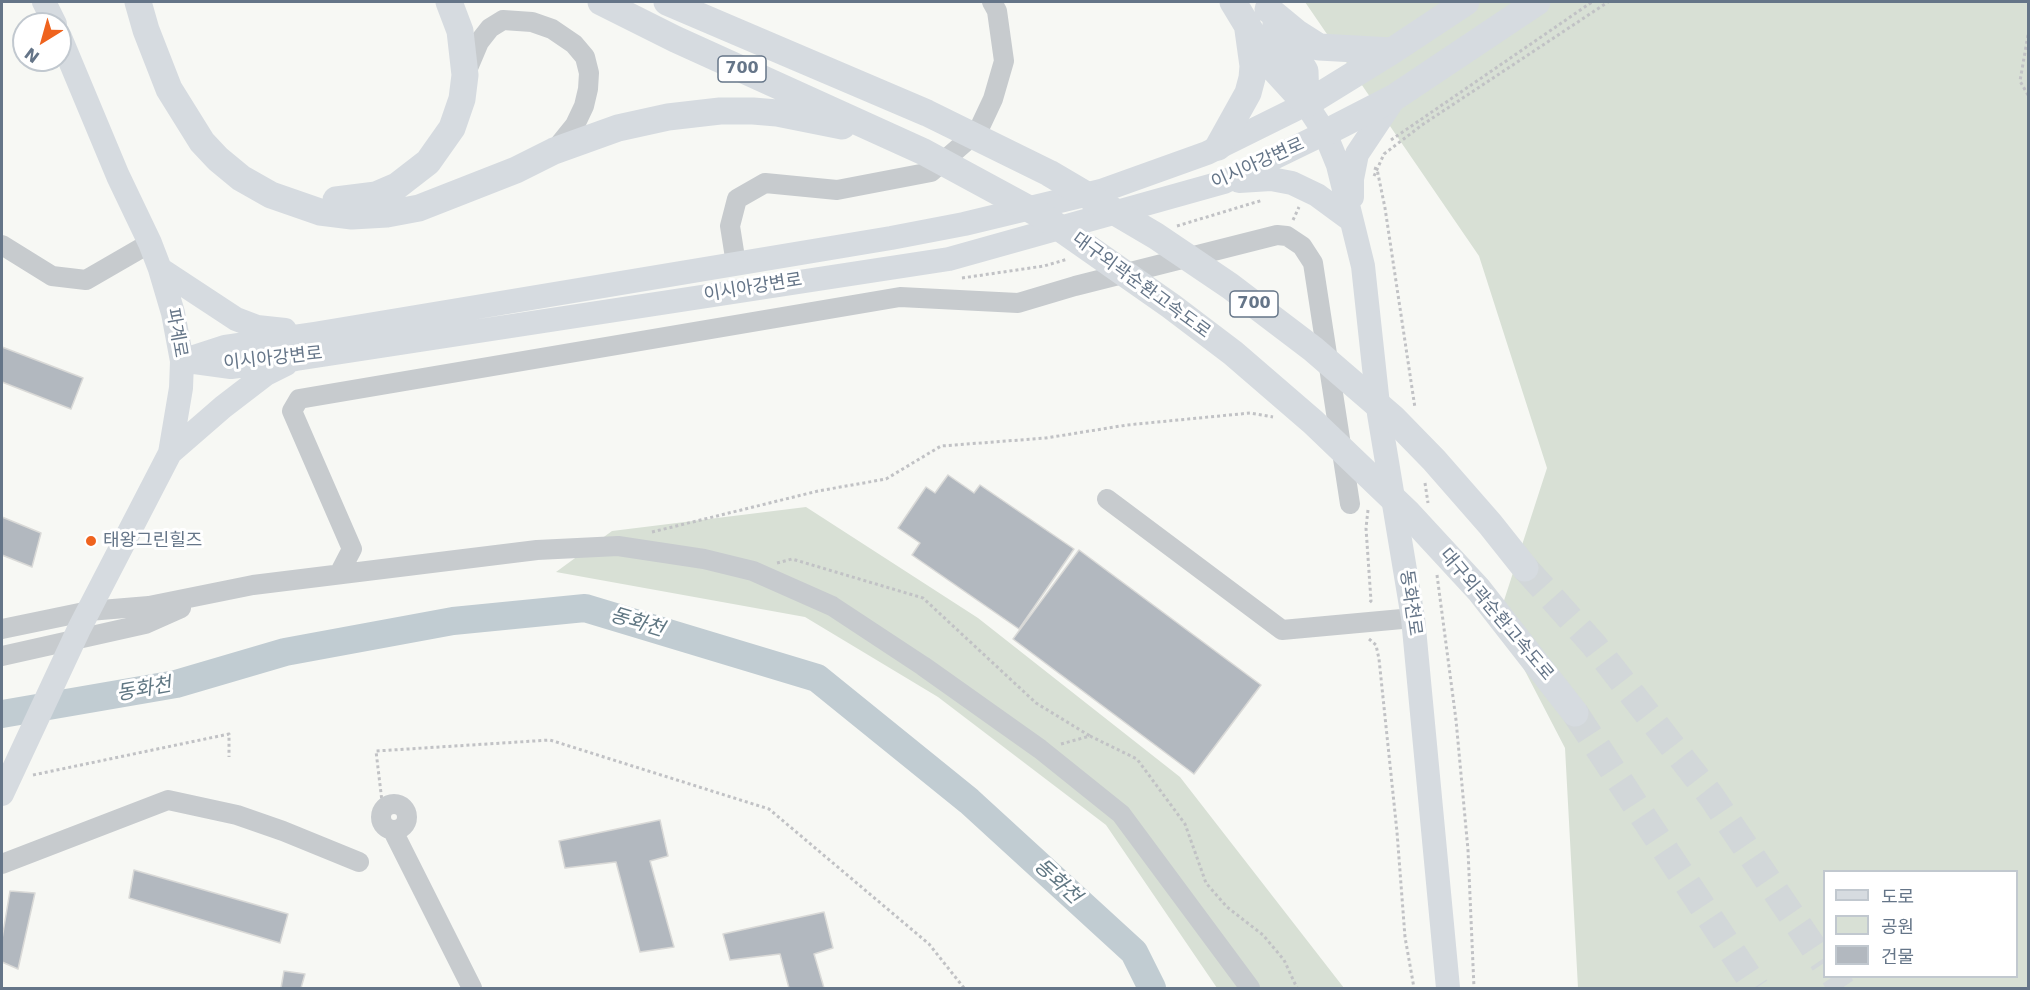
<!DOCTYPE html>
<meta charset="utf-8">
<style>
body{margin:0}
#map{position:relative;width:2030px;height:990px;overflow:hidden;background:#f7f8f4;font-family:"DejaVu Sans","Noto Sans KR",sans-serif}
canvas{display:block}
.frame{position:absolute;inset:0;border:3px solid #657588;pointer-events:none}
.legend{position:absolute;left:1823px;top:870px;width:195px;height:108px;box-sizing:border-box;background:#fff;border:2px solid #c1c8cf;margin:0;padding:8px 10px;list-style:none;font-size:18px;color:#657588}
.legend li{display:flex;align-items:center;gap:12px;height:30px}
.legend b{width:30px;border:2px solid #c1c8cf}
.north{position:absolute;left:12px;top:12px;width:60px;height:60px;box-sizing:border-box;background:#fff;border:2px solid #c1c8cf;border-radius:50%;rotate:217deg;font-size:16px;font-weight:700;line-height:24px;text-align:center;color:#657588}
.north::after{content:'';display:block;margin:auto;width:21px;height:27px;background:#ef631e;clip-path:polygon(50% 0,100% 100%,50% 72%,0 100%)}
</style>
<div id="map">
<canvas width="2030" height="990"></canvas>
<div class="frame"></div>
<ul class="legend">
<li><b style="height:8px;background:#d6dbe0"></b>도로</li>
<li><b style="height:16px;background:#d8e0d5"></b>공원</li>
<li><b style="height:16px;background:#b2b8bf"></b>건물</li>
</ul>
<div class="north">N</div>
</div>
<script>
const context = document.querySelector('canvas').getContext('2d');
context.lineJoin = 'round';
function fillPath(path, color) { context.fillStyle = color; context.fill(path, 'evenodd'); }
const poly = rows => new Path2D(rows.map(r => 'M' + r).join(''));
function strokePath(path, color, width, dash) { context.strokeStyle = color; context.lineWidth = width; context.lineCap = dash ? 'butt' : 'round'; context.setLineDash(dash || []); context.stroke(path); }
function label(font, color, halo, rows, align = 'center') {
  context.font = font + ' "DejaVu Sans","Noto Sans KR",sans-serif'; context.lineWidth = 6; context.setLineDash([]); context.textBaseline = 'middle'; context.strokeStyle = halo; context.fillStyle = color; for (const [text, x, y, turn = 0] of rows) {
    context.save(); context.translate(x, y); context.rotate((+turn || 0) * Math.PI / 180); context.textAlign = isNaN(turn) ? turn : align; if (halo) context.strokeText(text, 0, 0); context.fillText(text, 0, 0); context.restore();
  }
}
fillPath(poly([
 [1305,2,2028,2,2028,988,1578,988,1565,748,1498,619,1547,468,1479,256],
 [1824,872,2016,872,2016,976,1824,976],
 [806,507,978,618,1180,777,1344,988,1217,988,1106,825,938,697,805,617,556,572,612,531]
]), '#d8e0d5');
strokePath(poly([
 [2,714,176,684,285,652,453,621,585,608,817,678,969,801,1134,952,1152,988]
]), '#c1ccd2', 28);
const building = poly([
 [2,347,83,378,71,409,2,382,2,347],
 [948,475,974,493,980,485,1074,549,1019,629,912,555,920,543,898,528,926,487,935,493,948,475],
 [2,517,41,533,32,567,2,555,2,517],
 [1079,550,1261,685,1194,774,1013,639,1079,550],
 [660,820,668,856,650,861,674,947,640,952,616,862,565,868,559,841,660,820],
 [134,870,288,914,280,943,129,898,134,870],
 [10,891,35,893,18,969,2,962,2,939,10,891],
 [824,912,833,948,814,954,824,988,789,988,780,954,730,960,723,934,824,912],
 [284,971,305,974,301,988,281,988,284,971]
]);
fillPath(building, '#b2b8bf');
strokePath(building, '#d9d9d7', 1.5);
strokePath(poly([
 [1525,568,1594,645,1711,796,1824,963],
 [1575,713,1756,988],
 [1834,976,1842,988]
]), '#d2d7d9', 27, [27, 14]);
strokePath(poly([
 [2028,35,2020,81,2028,95],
 [1391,140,1592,2],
 [1374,168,1377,169,1385,208,1415,408],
 [1374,176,1384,154,1422,125,1608,2],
 [1293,220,1299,207],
 [1177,226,1263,200],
 [962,278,1044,266,1068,259],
 [1425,483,1428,503],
 [1368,510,1366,528,1371,601,1368,604],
 [652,532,818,491,886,479,941,446,1046,438,1127,425,1250,413,1273,417],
 [777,563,792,559,923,598,1036,703,1090,736],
 [1437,575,1456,720,1468,850,1474,988],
 [1369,639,1376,645,1379,659,1397,832,1405,937,1414,988],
 [1061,744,1090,736,1137,759,1185,824,1206,883,1227,907,1263,935,1284,960,1297,988],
 [33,775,229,734,229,757],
 [383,810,376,751,550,740,769,809,929,944,964,988]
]), '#c1c2c5', 3, [3, 3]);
strokePath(poly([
 [465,75,479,42,490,28,503,20,532,22,552,29,574,44,585,57,589,73,588,89,584,106,575,125,554,151],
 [2,245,52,276,86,280,150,243],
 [736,264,730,226,737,199,765,183,837,190,931,172,978,131,993,99,1004,61,997,11,992,2],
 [1107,499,1282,630,1413,618],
 [339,574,352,549,292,411,299,399,900,297,1018,303,1075,286,1277,235,1287,236,1302,246,1313,263,1350,504],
 [2,629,89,611,149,606,253,585,537,550,618,546,704,559,753,571,832,606,923,666,1040,749,1121,814,1250,988],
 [2,656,145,624,181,608],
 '381 817a13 13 0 1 1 26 0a13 13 0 1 1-26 0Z',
 [393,831,472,988],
 [2,864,168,800,237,815,283,831,359,862]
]), '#c7cbce', 20);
strokePath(poly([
 [44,2,55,24],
 [1239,181,1271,179,1292,183,1317,195,1351,220],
 [1352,197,1352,179,1357,154,1395,97],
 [160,269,236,319,257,327,285,330],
 [182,361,225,347,315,334,891,238,964,224,1101,191,1207,153,1306,104,1325,133,1338,165,1363,266,1379,414,1413,618,1448,988],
 [187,361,231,367,296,359,949,259,1224,182,1325,133],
 [170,453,223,407,266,374,286,364],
 [2,794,79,629,170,453,181,388,182,361,173,313,160,269,150,243,118,176,60,37]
]), '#d6dbe0', 24);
strokePath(poly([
 [138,2,146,30,169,89,202,142,218,159,241,178,271,195,320,212,352,216,387,214,419,208,516,170,554,151,618,128,668,117,720,111,753,111,777,113,842,126],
 [601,2,675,39,924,152,1044,217,1171,306,1233,353,1313,422,1407,512,1479,590,1575,713],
 [667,2,927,113,1049,173,1156,236,1230,286,1313,349,1393,418,1434,460,1490,524,1525,568],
 [1233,2,1273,68,1306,104],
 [1268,9,1297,33,1319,47,1392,51],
 [1276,23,1305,71,1306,104],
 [1306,104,1392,51,1466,2],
 [1325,133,1395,97,1537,2],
 [1218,147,1248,93,1252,78,1253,66,1247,23],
 [336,200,376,195,397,186,428,162,452,128,462,99,465,75,460,31,449,2]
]), '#d6dbe0', 27);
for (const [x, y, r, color] of [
 [91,541,6,"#ef631e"]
]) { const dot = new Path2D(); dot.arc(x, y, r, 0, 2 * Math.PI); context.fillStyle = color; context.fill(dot); strokePath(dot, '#fff', 2); }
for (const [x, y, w] of [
 [742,69,48],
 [1254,304,48]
]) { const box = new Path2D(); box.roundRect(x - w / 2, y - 13, w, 26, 4.5); context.fillStyle = '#fff'; context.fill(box); strokePath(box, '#657588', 1.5); }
label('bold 16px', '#657588', null, [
 ["700",742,69],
 ["700",1254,304]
]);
label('18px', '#657588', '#fff', [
 ["이시아강변로",1258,164,-24],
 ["대구외곽순환고속도로",1141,286,36],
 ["이시아강변로",753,288,-9],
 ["파계로",176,333,80],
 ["이시아강변로",273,359,-6],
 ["동화천로",1410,603,82],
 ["대구외곽순환고속도로",1496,615,50]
]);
label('18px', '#657588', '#fff', [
 ["태왕그린힐즈",103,541]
], 'left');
label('italic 20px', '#607783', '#fff', [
 ["동화천",637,623,17],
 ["동화천",144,690,-10],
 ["동화천",1057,882,43]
]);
</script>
